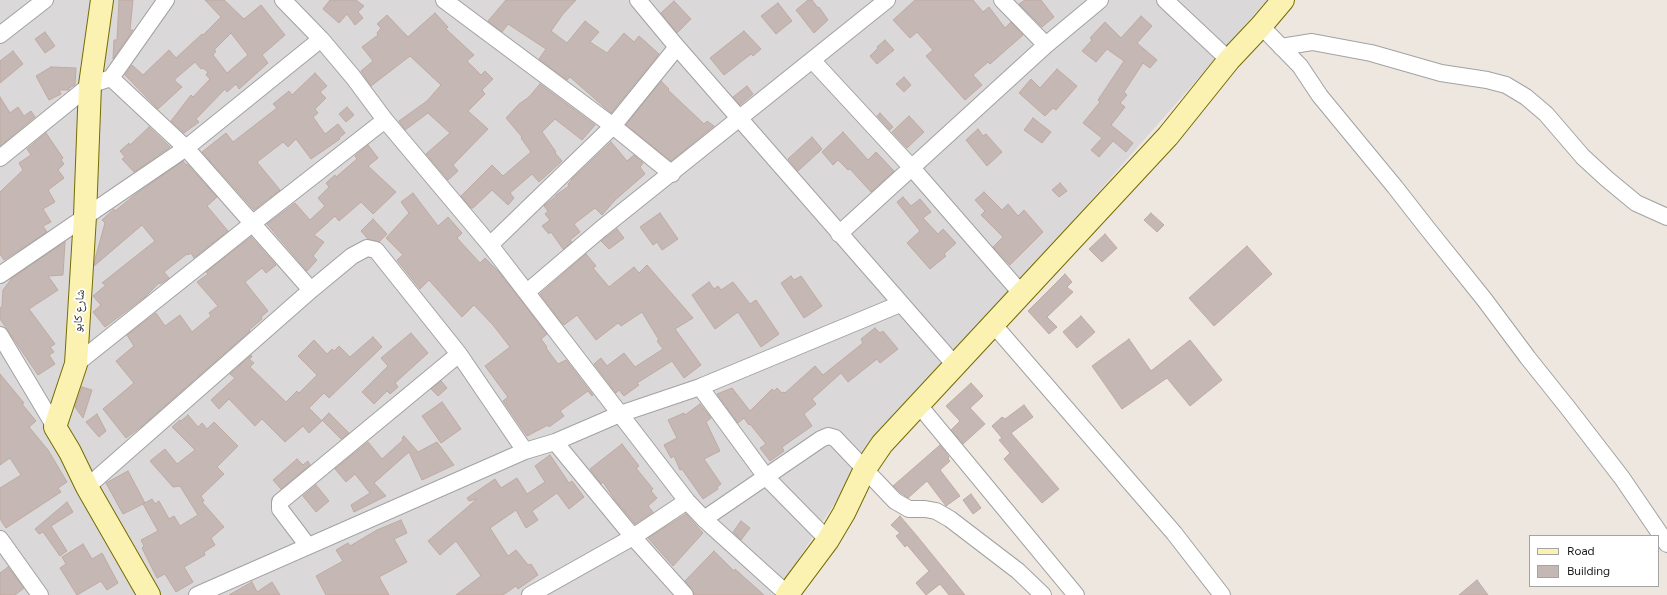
<!DOCTYPE html>
<meta charset="utf-8">
<style>
body{margin:0}
#map{position:relative;width:1667px;height:595px;overflow:hidden;background:#eee7e0;font-family:Figtree,sans-serif}
canvas{display:block}
.legend{position:absolute;left:1529px;top:535px;width:130px;height:52px;box-sizing:border-box;background:#fff;border:1px solid #a4a4a4;margin:0;padding:5px 7px;list-style:none;font-size:12px;color:#1b1b1b}
.legend li{display:flex;align-items:center;gap:8px;height:20px}
.legend b{width:20px;border:1px solid #a4a4a4}
</style>
<div id="map">
<canvas width="1667" height="595"></canvas>
<ul class="legend">
<li><b style="height:5px;background:#fbf2b1"></b>Road</li>
<li><b style="height:11px;background:#c5b8b4"></b>Building</li>
</ul>
</div>
<script>
const context = document.querySelector('canvas').getContext('2d');
context.lineJoin = 'round';
function fillPath(path, color) { context.fillStyle = color; context.fill(path, 'evenodd'); }
const poly = rows => new Path2D(rows.map(r => 'M' + r).join(''));
function strokePath(path, color, width, dash) { context.strokeStyle = color; context.lineWidth = width; context.lineCap = dash ? 'butt' : 'round'; context.setLineDash(dash || []); context.stroke(path); }
function label(font, color, halo, rows, align = 'center') {
  context.font = font + ' Figtree,"Noto Naskh Arabic",sans-serif'; context.lineWidth = 4; context.setLineDash([]); context.textBaseline = 'middle'; context.strokeStyle = halo; context.fillStyle = color; for (const [text, x, y, turn = 0] of rows) {
    context.save(); context.translate(x, y); context.rotate((+turn || 0) * Math.PI / 180); context.textAlign = isNaN(turn) ? turn : align; if (halo) context.strokeText(text, 0, 0); context.fillText(text, 0, 0); context.restore();
  }
}
fillPath(poly([
 [0,0,1267,0,863,460,775,595,0,595]
]), '#dad8d9');
const building = poly([
 [119,0,133,0,130,30,133,30,113,59,114,40,117,40,119,0],
 [205,0,224,0,244,19,261,5,285,35,262,55,268,63,239,89,236,84,227,92,225,89,196,119,199,122,184,133,171,121,191,95,193,97,210,79,206,75,208,72,203,68,201,69,195,62,174,80,182,87,158,109,125,75,132,65,143,75,169,50,176,58,202,34,203,35,221,17,205,0],
 [231,33,248,55,227,73,213,55,216,51,214,50,231,33],
 [330,0,356,0,364,6,358,12,363,18,355,25,347,14,339,23,323,9,330,0],
 [506,0,576,0,563,14,551,31,567,43,585,21,599,32,590,42,607,53,624,33,634,42,639,36,659,54,611,113,570,77,567,80,539,59,546,49,508,24,502,32,488,21,506,0],
 [808,0,812,0,818,8,819,7,828,20,814,33,796,10,808,0],
 [915,0,973,0,983,12,989,7,1005,28,1011,22,1023,35,990,64,988,62,973,75,982,85,965,100,926,56,933,50,917,32,910,38,893,20,915,0],
 [1025,0,1041,0,1054,17,1042,27,1019,4,1025,0],
 [674,1,691,19,677,33,661,13,674,1],
 [778,3,792,21,776,34,761,16,778,3],
 [435,13,448,27,446,29,474,55,467,61,481,75,485,71,493,79,482,90,485,94,468,111,488,129,453,165,458,171,448,180,426,154,450,133,428,113,405,130,399,121,427,101,441,85,410,56,371,86,361,71,373,61,362,47,378,35,377,33,381,28,377,24,387,15,408,37,435,13],
 [1141,16,1152,26,1137,43,1157,60,1150,68,1143,63,1124,92,1127,95,1120,103,1125,107,1111,125,1133,143,1126,152,1113,141,1099,157,1091,150,1102,138,1083,123,1100,102,1098,100,1124,61,1107,49,1096,62,1082,51,1092,40,1090,38,1105,22,1121,38,1141,16],
 [744,31,761,49,753,56,751,54,724,75,710,58,744,31],
 [45,32,55,46,45,53,35,39,45,32],
 [885,40,894,50,877,64,870,56,878,48,877,47,885,40],
 [13,51,23,64,0,83,0,61,13,51],
 [51,67,76,68,75,85,69,88,69,90,59,90,61,94,49,100,36,76,51,67],
 [1057,69,1077,86,1056,110,1053,108,1045,116,1019,93,1031,79,1040,88,1057,69],
 [315,73,327,86,320,92,326,98,315,109,318,113,313,117,325,134,338,124,345,133,339,138,340,139,311,159,296,139,288,147,283,142,257,162,280,190,254,210,202,152,226,133,233,142,277,108,273,104,289,91,292,95,315,73],
 [904,77,911,85,904,92,896,84,904,77],
 [661,81,669,89,668,90,704,124,707,121,714,126,671,161,626,125,661,81],
 [540,84,595,125,582,140,555,119,542,132,556,152,555,153,562,161,539,182,532,174,510,193,514,198,508,205,492,190,473,208,471,208,461,196,492,165,503,176,531,152,521,138,522,137,506,118,519,104,529,97,540,84],
 [747,86,753,94,740,105,733,97,747,86],
 [0,97,10,113,18,107,24,116,31,111,35,117,0,146,0,97],
 [347,107,354,115,346,122,339,114,347,107],
 [880,113,893,127,890,130,877,116,880,113],
 [909,116,924,132,907,148,892,132,909,116],
 [1033,118,1051,132,1042,143,1024,130,1033,118],
 [149,127,170,147,134,172,122,159,125,157,120,151,129,143,130,145,149,127],
 [978,129,983,136,986,134,1002,152,987,166,966,140,978,129],
 [843,132,868,160,876,152,894,171,871,192,850,169,848,170,838,160,833,165,822,152,843,132],
 [46,133,63,158,61,160,64,164,58,170,64,178,48,190,55,202,43,209,51,222,43,226,47,232,4,260,0,254,0,192,23,170,19,163,31,155,27,149,46,133],
 [812,137,822,149,798,171,788,159,812,137],
 [611,142,627,161,634,155,643,163,640,167,645,174,615,200,602,215,595,208,574,224,580,232,570,240,572,242,563,249,551,232,549,234,542,226,550,220,545,214,548,211,544,206,556,196,556,195,569,186,568,184,572,180,571,180,611,142],
 [368,145,378,158,368,166,396,192,373,214,361,202,339,221,335,216,314,235,324,242,313,256,317,260,307,271,267,224,295,203,310,220,325,206,318,198,329,187,326,183,335,175,336,177,357,159,355,156,368,145],
 [183,161,186,165,187,164,217,197,207,206,228,231,194,258,191,253,188,255,187,254,164,272,169,278,160,284,159,283,145,297,105,327,93,312,101,305,93,296,106,285,102,283,155,241,142,225,94,266,95,259,105,223,102,220,114,209,115,211,136,194,183,161],
 [1060,183,1067,191,1059,197,1052,190,1060,183],
 [984,192,1002,210,1008,204,1018,216,1024,210,1043,232,1010,265,993,247,1003,237,981,215,985,211,975,200,984,192],
 [413,193,438,226,448,217,462,233,457,238,480,263,485,258,499,272,547,334,541,339,547,347,546,348,558,364,566,360,593,395,592,396,588,391,560,411,564,416,549,427,548,425,527,436,503,401,508,397,485,366,510,347,493,325,474,305,462,317,429,280,420,289,397,260,403,255,386,238,409,213,401,202,413,193],
 [903,197,911,206,920,199,931,212,923,218,938,234,943,229,956,243,944,254,946,256,930,269,907,243,920,231,897,202,903,197],
 [660,213,678,239,662,250,657,242,653,245,640,227,660,213],
 [1151,213,1164,225,1157,232,1144,220,1151,213],
 [373,219,387,234,379,242,368,239,361,231,373,219],
 [617,229,624,238,609,249,601,241,617,229],
 [1105,234,1117,248,1102,262,1089,249,1105,234],
 [251,237,276,265,266,273,262,268,245,282,268,311,261,317,262,319,249,330,250,331,142,426,126,438,103,409,134,383,116,361,134,346,127,335,156,313,165,326,180,315,192,332,211,316,209,313,218,306,197,282,208,274,206,272,251,237],
 [65,242,63,275,48,276,58,290,29,309,55,344,50,347,54,352,49,355,55,364,38,375,0,319,0,308,2,306,3,290,12,278,65,242],
 [1247,246,1272,274,1214,326,1189,298,1247,246],
 [586,254,596,266,593,268,609,287,634,267,639,273,647,265,693,318,675,329,701,365,684,378,672,361,637,383,639,385,624,396,619,390,616,393,594,364,601,358,607,366,624,353,635,367,663,349,657,341,659,340,642,312,621,326,618,323,596,340,577,315,564,325,561,322,540,294,586,254],
 [1065,274,1072,282,1067,287,1073,292,1047,317,1057,327,1049,334,1028,311,1065,274],
 [791,276,794,280,801,276,822,306,804,318,781,283,791,276],
 [709,282,714,289,718,286,721,290,733,282,750,304,756,300,779,334,761,347,738,312,715,329,692,295,709,282],
 [1081,316,1095,332,1077,348,1063,332,1081,316],
 [875,328,880,333,883,331,898,349,880,363,877,359,848,382,841,373,812,399,816,404,804,414,812,426,782,447,784,451,770,461,760,448,766,444,750,424,749,425,744,418,738,423,717,394,732,388,750,411,772,389,774,391,777,388,782,393,784,392,785,393,815,366,823,375,863,343,861,339,875,328],
 [411,333,428,353,395,383,398,387,390,394,387,391,374,404,362,392,388,366,381,358,411,333],
 [373,337,382,347,329,398,324,393,309,408,322,421,309,433,303,426,285,442,262,419,255,426,229,399,219,409,211,400,235,378,230,374,251,355,252,357,249,359,254,363,250,367,286,402,297,391,299,393,317,375,298,356,314,340,327,354,332,349,334,351,339,346,350,357,373,337],
 [1129,339,1151,371,1190,340,1222,380,1190,406,1167,378,1122,409,1092,366,1129,339],
 [0,374,24,403,22,404,36,421,29,427,48,450,67,482,58,488,61,492,6,528,0,519,0,488,21,475,10,458,0,465,0,374],
 [441,381,447,388,438,396,431,389,441,381],
 [971,383,983,396,970,408,985,424,963,444,951,430,960,421,946,406,971,383],
 [82,387,92,390,83,418,75,407,82,387],
 [442,402,461,429,441,443,422,416,442,402],
 [700,404,711,418,706,422,720,451,704,459,721,484,717,487,718,489,703,499,682,469,680,470,674,456,671,458,664,445,677,438,668,420,684,413,685,415,700,404],
 [1024,405,1033,417,1011,433,1059,489,1042,503,1004,459,1010,453,999,440,1002,438,992,426,1002,417,1005,419,1024,405],
 [329,413,349,433,341,439,322,420,329,413],
 [97,414,106,431,99,437,86,422,97,414],
 [188,415,198,427,202,423,207,429,214,422,238,446,217,467,224,474,201,496,204,501,202,502,224,527,211,538,215,545,204,552,205,555,184,567,193,582,176,592,165,574,157,578,142,548,144,546,141,540,158,531,143,504,152,499,155,504,159,501,169,519,174,516,180,526,198,515,180,486,173,487,150,461,165,449,177,464,195,450,172,427,180,420,181,421,188,415],
 [404,436,418,452,437,442,454,465,422,480,409,452,374,483,386,496,354,512,351,505,370,493,355,474,346,482,335,469,368,442,382,459,403,440,402,438,404,436],
 [622,444,639,466,636,468,653,489,651,491,657,498,648,506,653,512,635,524,615,500,603,482,601,484,590,469,622,444],
 [940,445,949,457,948,459,950,461,940,470,960,496,946,506,927,481,908,498,901,493,893,486,940,445],
 [550,455,569,483,572,481,584,497,569,509,557,493,532,511,538,520,526,528,516,510,490,528,508,556,516,550,528,565,531,564,538,575,518,589,516,586,503,595,456,595,481,576,456,541,440,555,428,541,477,499,469,501,467,498,495,479,501,488,517,478,527,494,545,482,535,466,550,455],
 [297,459,303,465,308,461,310,465,281,489,273,480,297,459],
 [128,471,145,503,123,514,106,483,128,471],
 [316,485,329,501,316,512,303,496,316,485],
 [971,494,981,508,973,514,963,500,971,494],
 [67,502,73,512,51,526,67,551,60,556,43,532,39,534,35,529,67,502],
 [686,514,703,533,673,566,648,538,686,514],
 [900,516,917,536,965,595,949,595,940,584,926,595,916,583,929,571,907,545,905,547,896,536,900,533,891,525,900,516],
 [401,520,407,533,394,539,407,562,379,577,389,595,326,595,316,576,343,561,336,550,348,543,350,546,377,530,401,520],
 [741,521,750,528,741,540,733,532,741,521],
 [83,544,92,559,102,553,118,583,107,590,101,581,77,595,60,568,66,564,62,557,83,544],
 [714,551,734,571,735,569,764,595,695,595,685,581,714,551],
 [8,567,24,588,15,595,0,595,0,573,8,567],
 [1477,580,1488,595,1459,595,1477,580],
 [252,582,257,592,272,582,280,595,229,595,252,582]
]);
fillPath(building, '#c5b8b4');
strokePath(building, '#c0aaa2', 1);
const street = poly([
 [283,0,321,39,353,77,385,120,490,245,687,501,704,519,787,594],
 [444,0,613,126,672,174],
 [638,0,677,47,954,364],
 [1002,0,1046,45],
 [1165,0,1229,60],
 [1261,26,1300,66,1320,96,1395,187,1427,228,1484,299,1528,358,1568,408,1622,478,1667,544],
 [0,35,45,0],
 [1281,47,1312,42,1371,53,1441,73,1487,80,1506,85,1526,97,1546,114,1583,157,1607,179,1636,203,1667,217],
 [812,60,912,168,1021,293],
 [111,78,186,148,311,290],
 [0,158,90,85,111,78,166,0],
 [839,234,1046,45,1100,0],
 [490,245,613,126,677,47],
 [0,275,186,148,321,39],
 [527,292,601,229,887,0],
 [993,324,1174,533,1222,595],
 [0,335,55,427],
 [76,364,253,223,385,120],
 [700,387,766,477,828,540],
 [918,404,1076,595],
 [555,442,633,537,685,595],
 [87,487,311,290,352,256,367,248,376,250,459,354,525,451],
 [704,519,821,439,828,436,835,438,895,501,909,509,925,509,936,511,950,519,1018,571,1043,595],
 [0,539,40,595],
 [308,546,280,509,280,502,459,354],
 [197,595,525,451,555,442,620,414,700,387,900,304],
 [530,595,633,537,687,501]
]);
const secondary = poly([
 [102,0,90,85,85,216,76,364,55,427,70,452,87,487,149,595],
 [787,595,828,540,844,513,865,469,882,444,1168,136,1229,60,1261,26,1283,0]
]);
strokePath(street, '#a2a2a2', 18);
strokePath(secondary, '#746c01', 24);
strokePath(street, '#fff', 16);
strokePath(secondary, '#fbf2b1', 22);
label('12px', '#1b1b1b', '#fff', [
 ["شارع كابو",79,311,-86]
]);
</script>
